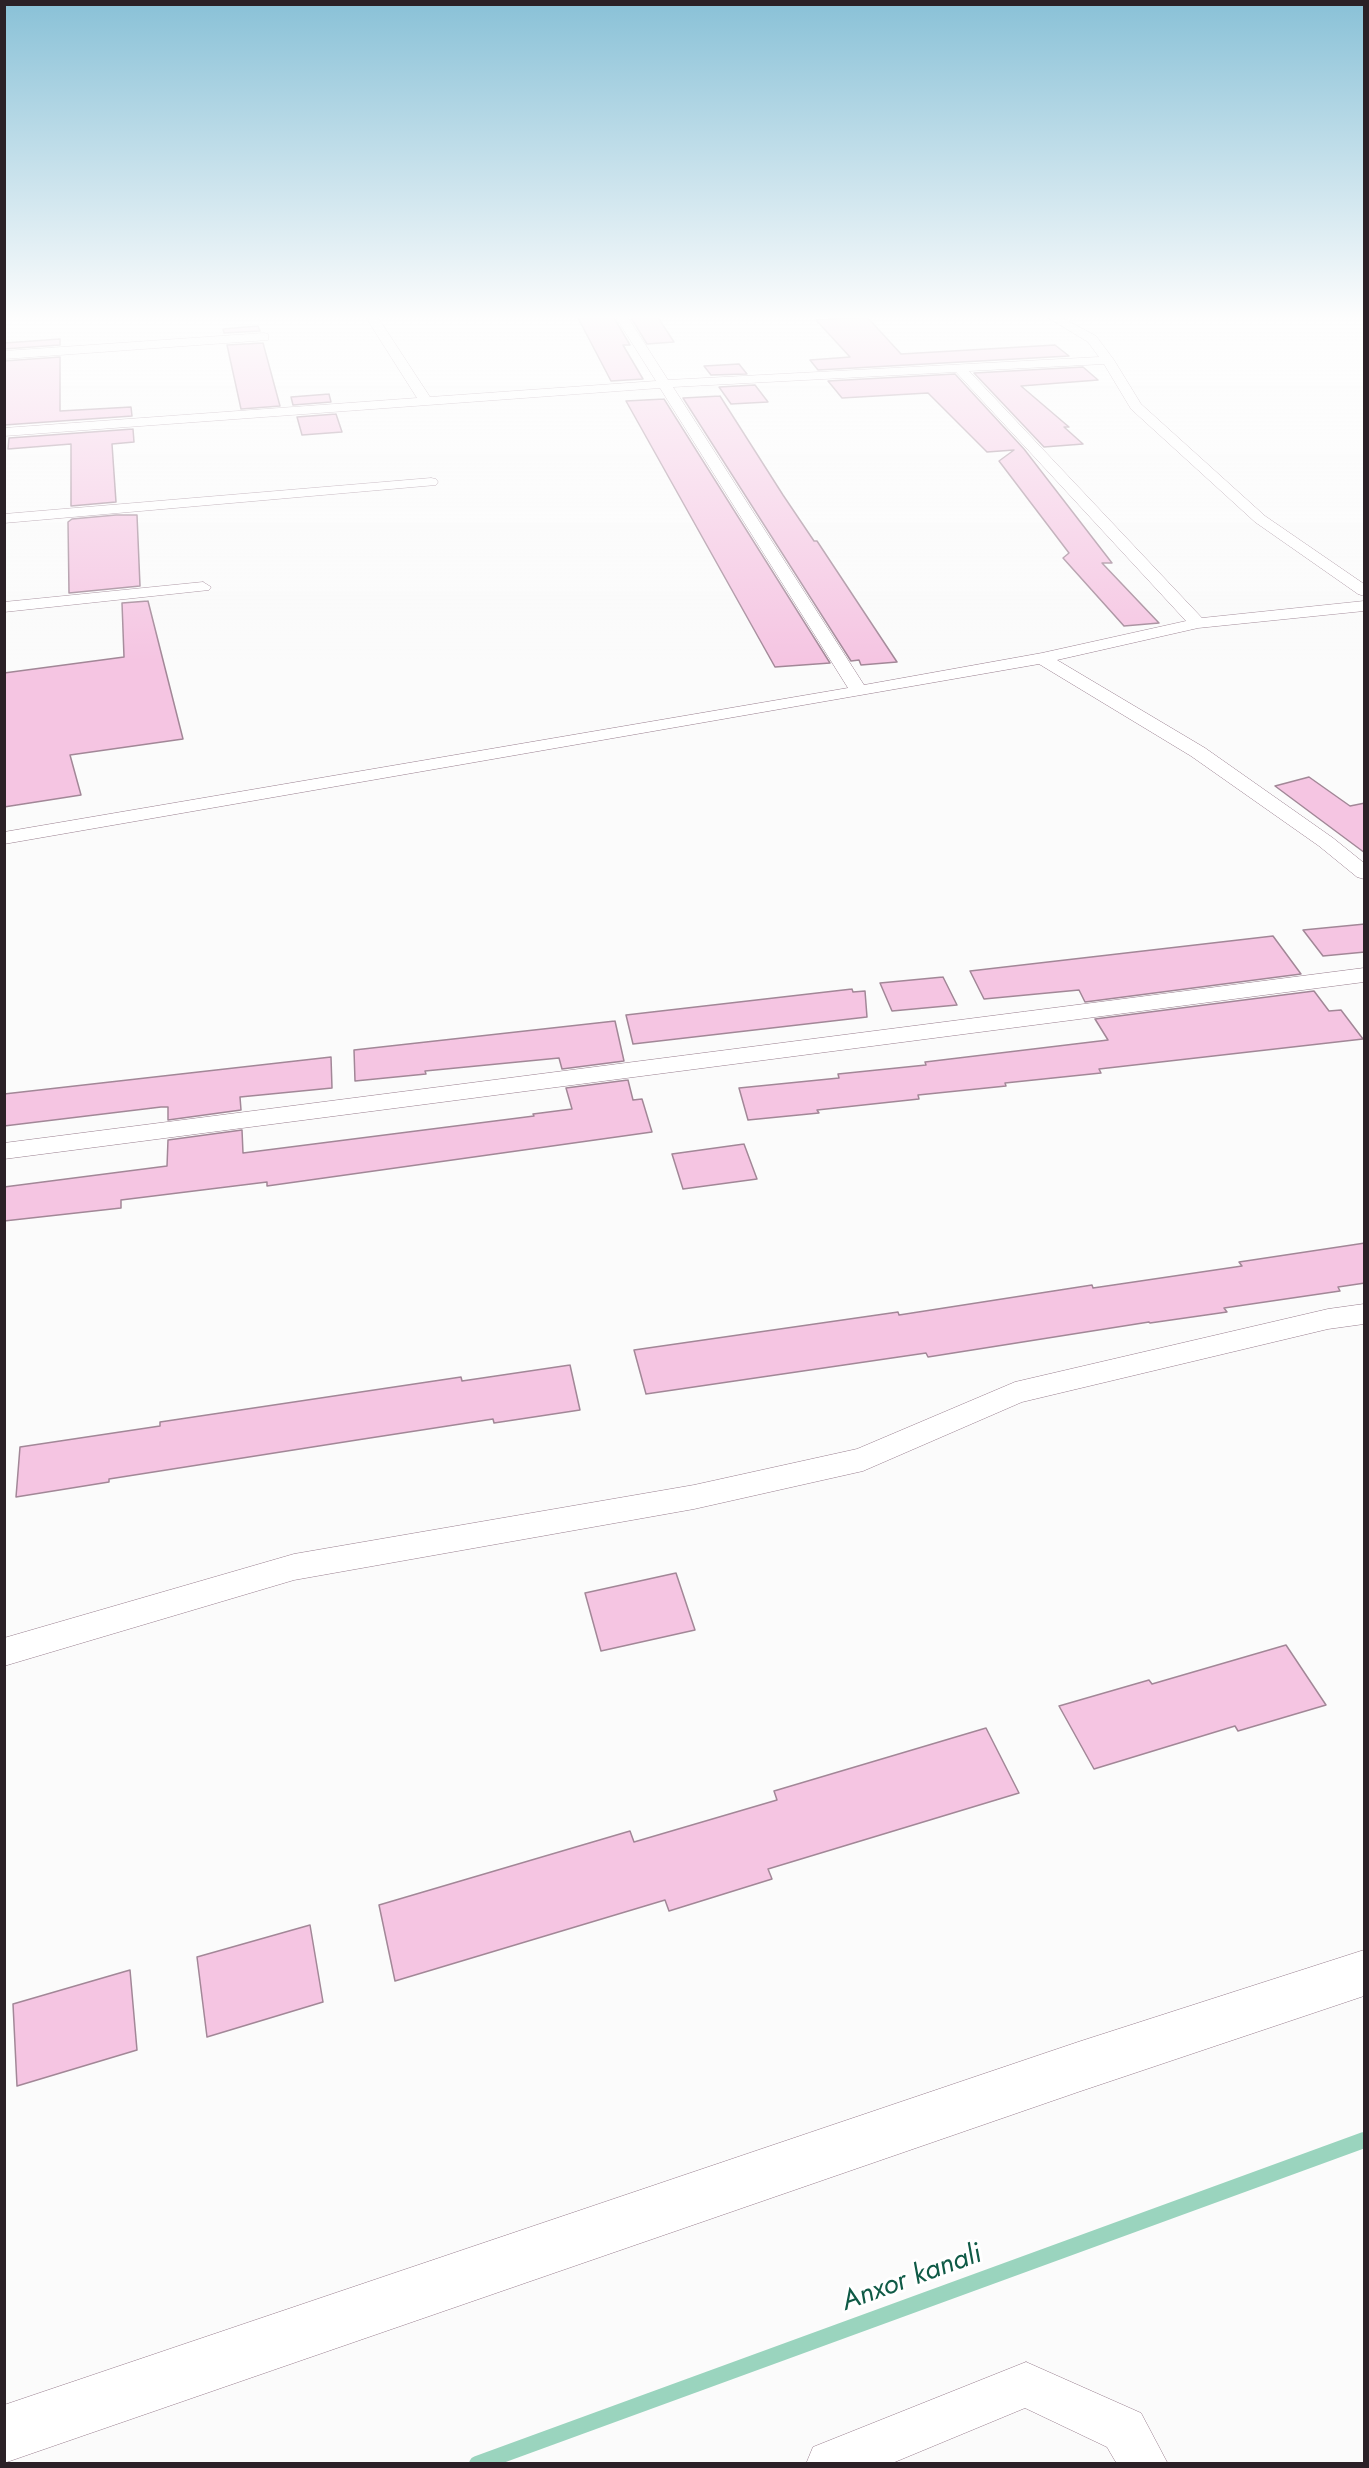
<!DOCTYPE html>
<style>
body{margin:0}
#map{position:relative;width:1369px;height:2468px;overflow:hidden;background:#fbfbfb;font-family:Jost,sans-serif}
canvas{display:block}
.frame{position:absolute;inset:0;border:6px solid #2b2127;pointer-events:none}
</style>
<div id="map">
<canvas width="1369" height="2468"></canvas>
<div class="frame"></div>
</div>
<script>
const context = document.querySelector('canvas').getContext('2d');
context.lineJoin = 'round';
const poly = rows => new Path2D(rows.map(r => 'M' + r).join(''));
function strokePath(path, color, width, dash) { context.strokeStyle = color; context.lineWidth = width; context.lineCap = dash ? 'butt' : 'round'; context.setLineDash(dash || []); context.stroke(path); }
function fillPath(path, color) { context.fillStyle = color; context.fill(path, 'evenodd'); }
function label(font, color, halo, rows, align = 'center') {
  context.font = font + ' Jost,sans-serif'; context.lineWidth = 6; context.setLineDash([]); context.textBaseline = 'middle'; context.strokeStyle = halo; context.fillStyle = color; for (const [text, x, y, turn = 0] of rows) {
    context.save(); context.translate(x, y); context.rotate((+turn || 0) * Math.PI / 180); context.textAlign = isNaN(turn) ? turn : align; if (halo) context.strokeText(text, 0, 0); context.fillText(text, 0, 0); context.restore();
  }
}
strokePath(poly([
 [477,2464,1364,2140]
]), '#9ad4be', 16);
const building = poly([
 [577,316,613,316,630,345,623,345,643,379,611,381,577,316],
 [630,316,657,316,674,342,647,344,630,316],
 [867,317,901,354,1055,345,1069,356,818,370,810,360,850,357,816,320,867,317],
 [258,326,260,331,224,333,223,329,258,326],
 [60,339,60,345,4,349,4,343,60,339],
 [263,343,280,406,241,409,227,345,263,343],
 [60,357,60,411,131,407,132,416,4,425,4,361,60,357],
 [739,364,747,374,711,375,704,366,739,364],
 [1083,367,1098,380,1021,386,1069,427,1064,427,1083,444,1044,447,974,373,1083,367],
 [955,374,1024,449,1112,563,1102,563,1159,623,1124,626,1063,558,1069,553,999,461,1014,450,987,452,928,393,842,398,828,381,955,374],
 [755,385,768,402,731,404,719,387,755,385],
 [329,394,331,402,293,405,291,397,329,394],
 [720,396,783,495,814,541,817,541,897,662,861,665,859,660,851,661,683,398,720,396],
 [664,399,830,663,775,667,626,401,664,399],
 [336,414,342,432,302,435,297,417,336,414],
 [133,429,134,442,112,444,116,502,71,506,71,444,8,449,9,438,133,429],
 [116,515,137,515,140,586,69,593,68,522,72,519,116,515],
 [148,601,183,739,70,755,81,795,4,807,4,673,124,657,122,603,148,601],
 [1309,777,1350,806,1365,803,1365,853,1275,786,1309,777],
 [1365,924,1365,952,1323,956,1303,930,1365,924],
 [1273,936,1301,974,1085,1002,1079,990,984,999,970,971,1273,936],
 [943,977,957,1005,892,1011,880,983,943,977],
 [852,989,853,992,865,991,867,1017,633,1044,626,1015,852,989],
 [1314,991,1329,1011,1341,1010,1363,1039,1099,1069,1101,1073,1005,1083,1006,1086,918,1095,919,1099,817,1110,819,1113,748,1120,739,1088,839,1078,838,1074,926,1065,925,1062,1108,1040,1095,1019,1314,991],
 [615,1021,624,1061,562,1069,559,1058,425,1071,426,1074,355,1081,354,1050,615,1021],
 [331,1057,332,1088,240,1097,241,1110,168,1120,168,1107,161,1107,4,1126,4,1094,331,1057],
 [628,1080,633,1100,642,1099,652,1132,267,1186,267,1182,121,1200,121,1208,4,1221,4,1187,167,1166,168,1140,242,1130,243,1153,534,1116,533,1114,572,1109,566,1088,628,1080],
 [744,1144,757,1179,683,1189,672,1154,744,1144],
 [1365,1243,1365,1283,1338,1287,1340,1291,1224,1308,1227,1312,1150,1323,1149,1322,928,1357,926,1353,646,1394,634,1350,898,1312,899,1315,1092,1285,1093,1288,1242,1266,1239,1262,1365,1243],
 [570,1365,580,1410,494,1423,493,1419,357,1440,109,1479,109,1482,16,1497,20,1447,160,1426,160,1422,461,1377,462,1381,570,1365],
 [676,1573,695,1630,601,1651,585,1593,676,1573],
 [1286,1645,1326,1705,1238,1731,1235,1726,1094,1769,1059,1706,1149,1680,1152,1684,1286,1645],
 [986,1728,1019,1793,768,1869,772,1879,669,1911,665,1900,395,1981,379,1905,630,1831,634,1842,777,1800,774,1791,986,1728],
 [310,1925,323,2002,207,2037,197,1957,310,1925],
 [130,1970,137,2050,17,2086,13,2004,130,1970]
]);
fillPath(building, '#f5c5e2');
strokePath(building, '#a28797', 1.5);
const minor = poly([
 [365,316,377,316,430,397,656,381,615,316,627,316,668,380,1099,357,1088,342,1045,316,1059,316,1096,336,1114,360,1141,404,1265,516,1364,584,1364,596,1358,594,1255,522,1131,409,1104,364,969,371,1202,618,1364,601,1364,611,1198,628,1057,660,1205,748,1333,838,1364,863,1364,879,1357,877,1319,846,1191,756,1039,664,4,844,4,832,848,688,660,388,4,436,4,428,417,398,365,316],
 [956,372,1186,621,1042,653,864,685,673,387,956,372],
 [264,333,268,334,268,340,4,359,4,351,264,333],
 [431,478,436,479,438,482,436,485,4,523,4,514,431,478],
 [203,582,211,587,209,590,4,612,4,602,203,582],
 [1364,968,1364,982,4,1159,4,1143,1364,968],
 [1364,1304,1364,1324,1328,1329,1022,1402,863,1471,694,1509,294,1580,4,1666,4,1638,294,1554,694,1485,857,1449,1015,1382,1328,1309,1364,1304],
 [1026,2362,1141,2413,1168,2464,1117,2464,1107,2447,1025,2408,890,2464,806,2464,813,2447,1026,2362]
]);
const tertiary = poly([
 [1364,1950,1364,1996,1078,2092,4,2463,4,2405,1078,2042,1364,1950]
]);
strokePath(minor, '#987e8e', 1);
strokePath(tertiary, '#987e8e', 1);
fillPath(minor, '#fff');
fillPath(tertiary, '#fff');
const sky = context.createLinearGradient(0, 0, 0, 661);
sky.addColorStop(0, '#89c1d7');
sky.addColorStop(0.48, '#fdfdfd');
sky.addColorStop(1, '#fdfdfd00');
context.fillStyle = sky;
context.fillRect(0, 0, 1369, 661);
label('italic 28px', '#0f5a46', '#fff', [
 ["Anxor kanali",912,2279,-20]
]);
</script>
